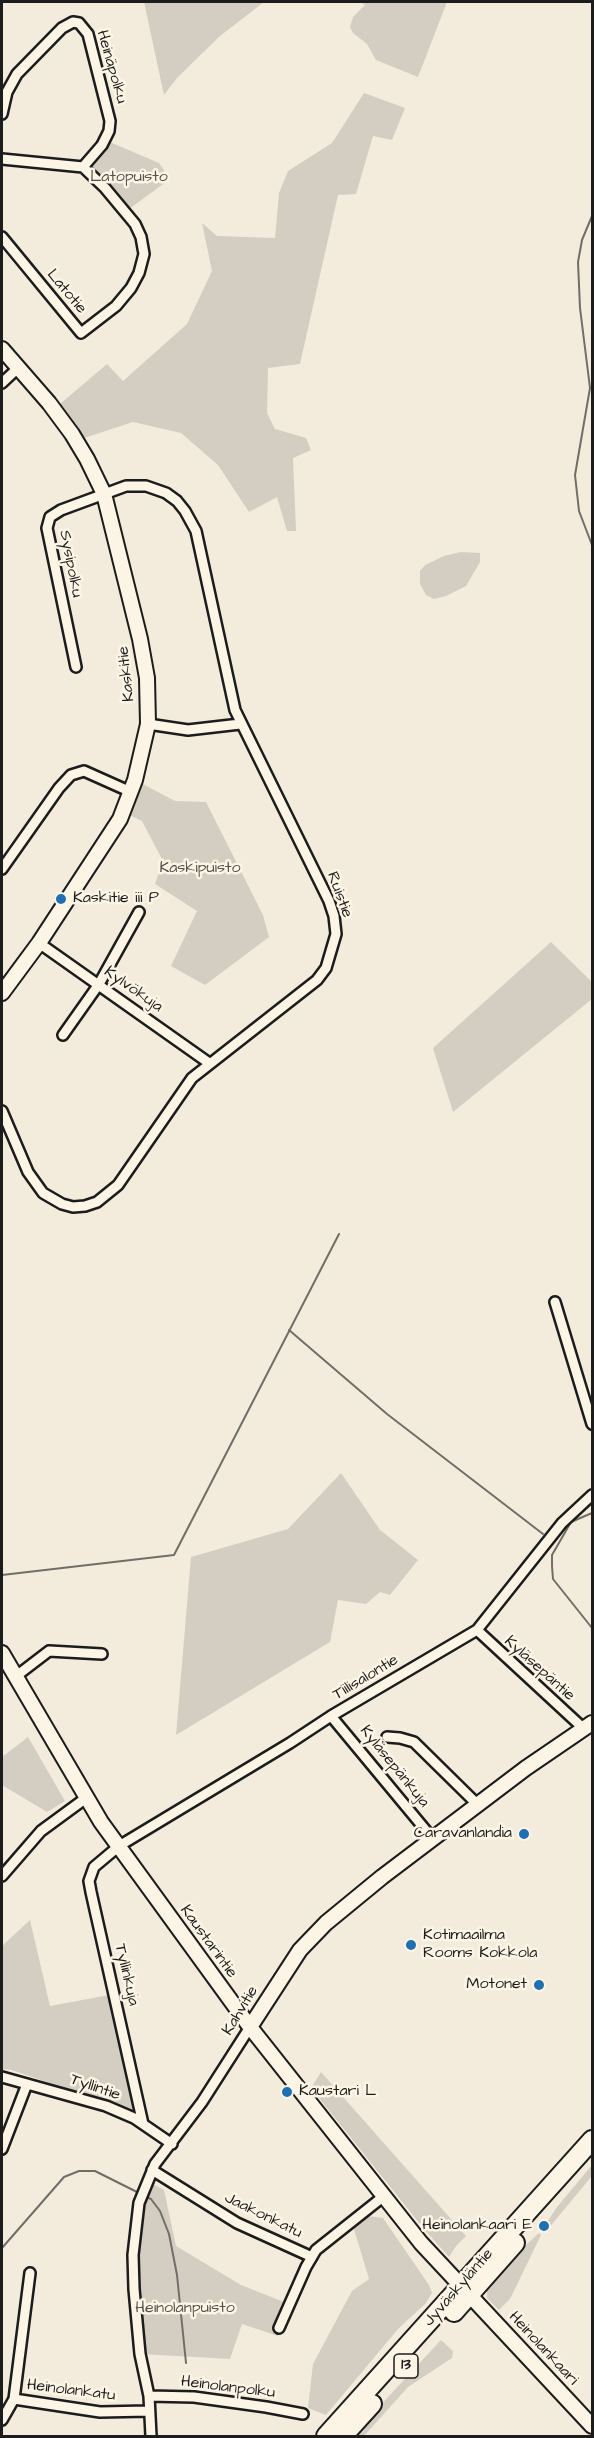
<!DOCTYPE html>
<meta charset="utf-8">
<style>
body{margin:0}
#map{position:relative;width:594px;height:2438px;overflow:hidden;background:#f3ecdd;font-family:"Architects Daughter",sans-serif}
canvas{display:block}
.frame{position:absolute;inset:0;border:3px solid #1c1c1c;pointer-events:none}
</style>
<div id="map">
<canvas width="594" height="2438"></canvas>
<div class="frame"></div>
</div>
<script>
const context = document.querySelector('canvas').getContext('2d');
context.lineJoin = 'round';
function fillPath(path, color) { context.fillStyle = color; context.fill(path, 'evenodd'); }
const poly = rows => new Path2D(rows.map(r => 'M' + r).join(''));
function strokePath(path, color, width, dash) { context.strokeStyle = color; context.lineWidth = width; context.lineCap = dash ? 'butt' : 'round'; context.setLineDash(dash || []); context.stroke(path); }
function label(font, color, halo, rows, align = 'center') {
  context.font = font + ' "Architects Daughter",sans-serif'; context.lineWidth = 5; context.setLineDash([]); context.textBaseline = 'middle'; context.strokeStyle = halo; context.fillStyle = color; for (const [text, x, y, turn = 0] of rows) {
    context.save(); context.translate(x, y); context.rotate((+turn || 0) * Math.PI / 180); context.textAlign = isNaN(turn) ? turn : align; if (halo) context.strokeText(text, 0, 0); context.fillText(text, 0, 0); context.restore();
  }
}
fillPath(poly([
 [144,2,264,2,220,36,177,78,164,95],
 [360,2,447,2,418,77,376,60,367,44,353,33,350,27,353,17,365,5],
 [364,93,405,108,392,140,373,136,356,194,338,195,300,364,268,368,267,413,275,429,306,438,311,450,293,458,296,531,287,531,277,497,249,512,218,465,181,433,133,422,84,438,60,404,107,364,123,381,187,324,212,271,202,223,217,236,275,238,279,193,288,171,332,143],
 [105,140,159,163,170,179,125,212,83,167],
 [461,552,480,553,480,562,466,586,446,596,434,599,426,595,420,584,420,571,425,565,444,556],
 [135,780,175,801,206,802,263,915,269,937,205,985,171,966,197,911,155,884,163,861,142,821,123,812],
 [551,942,592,982,592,999,453,1112,433,1048],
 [341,1473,380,1530,418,1560,390,1595,380,1592,366,1604,338,1600,330,1642,176,1735,191,1557,288,1529],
 [28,1737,65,1801,47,1812,2,1785,2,1757],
 [30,1920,50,2006,109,1995,136,2113,12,2070,2,2069,2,1946],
 [321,2072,466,2236,456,2246,449,2257,424,2229,311,2088],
 [592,2165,592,2176,548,2229,545,2225,557,2207],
 [147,2181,164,2190,176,2246,241,2285,289,2304,278,2336,242,2324,230,2359,140,2354,133,2255],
 [368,2216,383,2218,429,2285,432,2293,426,2303,398,2329,326,2415,308,2408,313,2364,352,2291,369,2279,353,2226],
 [539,2233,541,2235,510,2299,499,2310,487,2298,487,2288,499,2270],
 [441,2340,453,2351,452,2358,408,2387,364,2436,352,2436]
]), '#d3cec1');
strokePath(poly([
 [592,216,582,240,578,262,580,308,590,388,575,475,579,511,592,545],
 [289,1330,387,1414,543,1534],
 [592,1513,571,1522,552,1555,552,1566,553,1579,592,1628],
 [2,1575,174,1555,339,1234],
 [144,2196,151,2199,160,2211,169,2234,177,2275,186,2363],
 [2,2248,64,2177,79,2171,95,2171,139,2193]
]), '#716e68', 2);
const street = poly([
 [2,114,7,92,17,74,62,28,73,22,79,23,88,34,110,121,109,131,102,145,83,167],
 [2,159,83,167,105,188,135,224,141,237,144,254,139,273,131,288,116,306,81,333,2,237],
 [2,383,19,367],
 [148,724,188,730,240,724],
 [2,869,59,788,71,775,84,771,131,792],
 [39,943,209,1063],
 [63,1035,99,984,139,912],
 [2,1111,28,1172,43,1193,62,1204,73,1207,85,1206,97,1202,118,1185,192,1078,317,980,326,968,336,934,334,916,329,901,235,710,196,531,185,511,177,501,166,493,146,486,126,486,61,510,50,517,47,528,76,667],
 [555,1302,592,1424],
 [477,1630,583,1728],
 [15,1677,49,1651,102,1654],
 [331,1716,433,1839],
 [387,1737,400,1738,414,1742,478,1805],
 [2,1876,41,1831,86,1798],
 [2,2077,106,2106,134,2118,172,2144],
 [143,2124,91,1892,89,1881,94,1867,119,1846,290,1743,331,1716,477,1630,562,1523,592,1495],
 [2,2149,27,2084],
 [152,2170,237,2223,312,2257],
 [279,2328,306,2267,316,2250,384,2196],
 [149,2396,194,2397,266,2407,303,2414],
 [14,2399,100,2412,148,2411],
 [2,2420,14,2399,30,2273],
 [151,2436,149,2396,140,2354,134,2289,133,2255,139,2203,155,2164,202,2102,250,2027]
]);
const secondary = poly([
 [2,349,49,403,72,434,87,459,104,494,140,639,147,678,148,724,135,780,120,819,39,943,2,993],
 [2,1653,101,1822,250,2027,421,2243,592,2426],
 [250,2027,300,1950,326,1923,382,1877,526,1768,592,1723]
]);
const highway = poly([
 [454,2312,515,2243],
 [326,2436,592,2140],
 [343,2436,372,2404]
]);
strokePath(street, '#1c1c1c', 14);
strokePath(secondary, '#1c1c1c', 18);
strokePath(highway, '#1c1c1c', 22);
strokePath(street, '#fcf5e5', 9);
strokePath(secondary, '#fcf5e5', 14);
strokePath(highway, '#fcf5e5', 18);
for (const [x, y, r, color] of [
 [61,899,6,"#1f6fb2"],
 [524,1834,6,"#1f6fb2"],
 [411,1945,6,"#1f6fb2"],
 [539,1985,6,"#1f6fb2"],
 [287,2092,6,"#1f6fb2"],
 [544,2226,6,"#1f6fb2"]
]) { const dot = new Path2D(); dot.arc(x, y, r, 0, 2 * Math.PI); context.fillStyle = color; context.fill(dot); strokePath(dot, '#fcf5e5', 2); }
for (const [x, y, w] of [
 [406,2366,24]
]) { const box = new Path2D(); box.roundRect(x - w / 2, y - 12, w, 24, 4.5); context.fillStyle = '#fcf5e5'; context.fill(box); strokePath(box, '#1c1c1c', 1.5); }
label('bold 15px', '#1c1c1c', null, [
 ["13",406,2366]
]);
label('16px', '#1c1c1c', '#fcf5e5', [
 ["Heinäpolku",111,67,74],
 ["Latotie",66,292,50],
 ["Sysipolku",70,564,79],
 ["Kaskitie",127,674,-96],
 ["Ruistie",339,895,70],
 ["Kylvökuja",133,990,35],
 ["Kyläsepäntie",539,1669,42],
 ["Tiilisalontie",366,1678,-31],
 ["Kyläsepänkuja",394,1767,51],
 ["Kaustarintie",208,1942,54],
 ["Tyllinkuja",126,1975,77],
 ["Kahvitie",241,2011,-59],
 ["Tyllintie",95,2088,19],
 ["Jaakonkatu",263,2216,26],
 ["Jyväskyläntie",459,2288,-49],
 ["Heinolankaari",543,2349,47],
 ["Heinolanpolku",228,2388,7],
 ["Heinolankatu",71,2391,7]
]);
label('16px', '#53514e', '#fcf5e5', [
 ["Latopuisto",129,178],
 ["Kaskipuisto",200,869],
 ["Heinolanpuisto",185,2309]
]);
label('16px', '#1c1c1c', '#fcf5e5', [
 ["Kaskitie iii P",73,899],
 ["Caravanlandia",512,1834,"right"],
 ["Kotimaailma",423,1936],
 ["Rooms Kokkola",423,1954],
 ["Motonet",527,1985,"right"],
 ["Kaustari L",299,2092],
 ["Heinolankaari E",532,2226,"right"]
], 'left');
</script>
